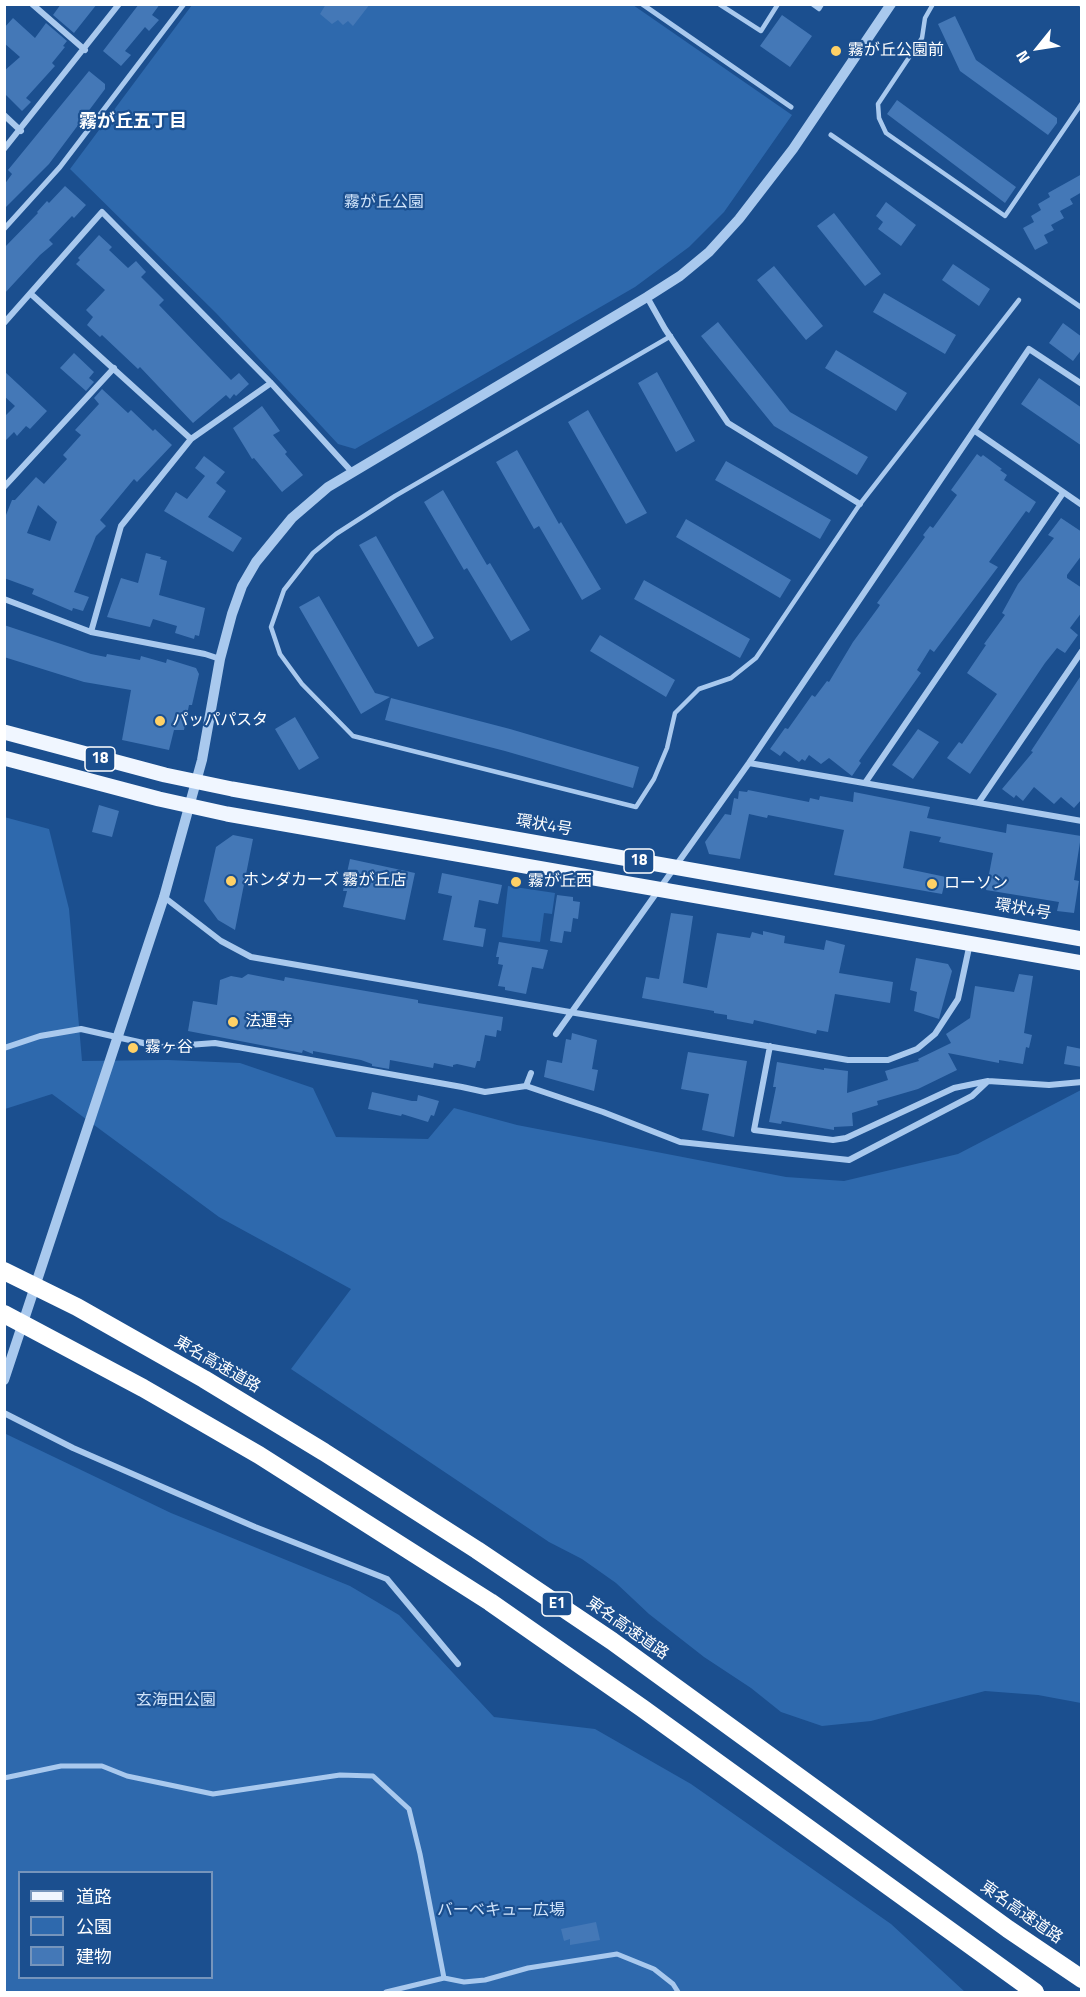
<!DOCTYPE html>
<meta charset="utf-8">
<style>
body{margin:0}
#map{position:relative;width:1086px;height:1997px;overflow:hidden;background:#1b4f8f;font-family:"Titillium Web","Noto Sans JP",sans-serif}
canvas{display:block}
.frame{position:absolute;inset:0;border:6px solid #fff;pointer-events:none}
.legend{position:absolute;left:18px;top:1871px;width:195px;height:108px;box-sizing:border-box;background:#1b4f8f;border:2px solid #7695bc;margin:0;padding:8px 10px;list-style:none;font-size:18px;color:#fff}
.legend li{display:flex;align-items:center;gap:12px;height:30px}
.legend b{width:30px;border:2px solid #7695bc}
.north{position:absolute;left:1008px;top:18px;width:60px;height:60px;-webkit-text-stroke:4px #1b4f8f;paint-order:stroke;rotate:240deg;font-size:16px;font-weight:700;line-height:24px;text-align:center;color:#fff}
.north::after{content:'';display:block;margin:auto;width:21px;height:27px;background:#fff;clip-path:polygon(50% 0,100% 100%,50% 72%,0 100%)}
</style>
<div id="map">
<canvas width="1086" height="1997"></canvas>
<div class="frame"></div>
<ul class="legend">
<li><b style="height:8px;background:#f0f6ff"></b>道路</li>
<li><b style="height:16px;background:#2e69ad"></b>公園</li>
<li><b style="height:16px;background:#4478b7"></b>建物</li>
</ul>
<div class="north">N</div>
</div>
<script>
const context = document.querySelector('canvas').getContext('2d');
context.lineJoin = 'round';
function fillPath(path, color) { context.fillStyle = color; context.fill(path, 'evenodd'); }
const poly = rows => new Path2D(rows.map(r => 'M' + r).join(''));
function strokePath(path, color, width, dash) { context.strokeStyle = color; context.lineWidth = width; context.lineCap = dash ? 'butt' : 'round'; context.setLineDash(dash || []); context.stroke(path); }
function label(font, color, halo, rows, align = 'center') {
  context.font = font + ' "Titillium Web","Noto Sans JP",sans-serif'; context.lineWidth = 4.5; context.setLineDash([]); context.textBaseline = 'middle'; context.strokeStyle = halo; context.fillStyle = color; for (const [text, x, y, turn = 0] of rows) {
    context.save(); context.translate(x, y); context.rotate((+turn || 0) * Math.PI / 180); context.textAlign = isNaN(turn) ? turn : align; if (halo) context.strokeText(text, 0, 0); context.fillText(text, 0, 0); context.restore();
  }
}
fillPath(poly([
 [192,5,633,5,792,115,724,212,689,247,635,287,355,449,338,444,216,313,70,169],
 [4,817,49,829,69,909,82,1061,168,1060,240,1063,313,1088,336,1137,428,1139,454,1108,517,1125,786,1177,844,1181,958,1154,1081,1090,1081,1703,1038,1695,985,1691,871,1721,822,1726,781,1712,751,1688,704,1657,649,1614,616,1583,582,1559,549,1542,291,1369,351,1289,219,1217,52,1094,5,1109],
 [508,886,555,893,552,914,544,913,540,942,502,937],
 [6,1434,171,1513,350,1586,399,1615,494,1717,595,1729,691,1784,891,1924,965,1992,5,1992],
 [20,1872,212,1872,212,1978,20,1978]
]), '#2e69ad');
fillPath(poly([
 [61,4,97,4,74,33,53,15],
 [139,4,160,4,152,15,159,20,149,31,145,27,125,51,131,55,121,66,103,51],
 [326,4,370,4,353,26,348,21,343,25,338,20,332,24,320,14],
 [782,15,812,36,790,67,760,46],
 [955,16,976,60,1057,118,1057,123,1048,135,960,71,938,24],
 [13,18,35,38,46,23,67,41,63,46,65,47,52,63,55,66,26,98,31,102,22,111,4,93,4,71,20,57,4,43,4,28],
 [89,71,105,84,105,89,49,164,4,209,4,185,12,174,8,170],
 [897,100,1016,187,1005,203,887,114],
 [1082,174,1082,192,1070,199,1073,204,1060,211,1064,218,1051,225,1054,230,1044,235,1048,243,1035,250,1023,228,1034,222,1031,216,1041,210,1038,204,1050,197,1048,193],
 [65,186,86,205,74,218,72,216,49,240,53,244,40,255,4,294,4,248,38,213,37,212,47,201,49,203],
 [886,202,916,225,901,246,878,229,883,222,876,216],
 [834,213,881,274,865,286,817,226],
 [99,235,112,247,109,250,128,268,136,261,146,272,141,277,164,300,159,305,231,380,239,373,249,384,236,396,234,394,230,399,226,395,193,423,140,367,138,369,102,335,100,337,87,325,93,317,86,310,105,290,76,264,80,260,78,258],
 [953,264,990,289,979,306,942,280],
 [774,266,823,326,806,340,757,280],
 [884,293,956,335,945,354,873,312],
 [718,322,790,412,868,457,857,475,774,426,701,336],
 [1063,323,1082,337,1082,349,1073,361,1049,343],
 [836,350,907,393,896,411,825,368],
 [74,353,94,372,89,378,94,382,86,391,60,368],
 [4,371,47,411,30,429,26,426,17,436,14,432,4,442,4,417,15,406,4,396],
 [657,372,695,441,676,452,638,383],
 [1039,378,1082,408,1082,446,1021,404],
 [102,389,128,413,131,410,153,431,155,429,172,445,137,482,134,479,100,520,106,526,96,536,74,592,89,597,83,611,73,608,72,611,32,594,34,589,4,578,4,520,12,500,15,500,36,477,44,484,67,459,63,455,81,435,75,430,99,404,94,398],
 [38,505,57,522,50,541,27,533],
 [262,406,280,431,273,435,287,452,285,454,303,475,282,492,254,458,252,459,233,428],
 [588,410,647,513,626,524,568,422],
 [517,450,559,524,561,522,601,589,582,600,539,526,534,529,496,462],
 [977,454,981,457,983,455,1002,469,1000,470,1007,475,1004,480,1036,502,1029,513,1026,511,989,562,998,567,934,652,930,649,917,670,921,673,859,761,861,763,852,776,829,758,821,764,809,755,805,761,802,759,799,762,784,751,780,756,770,749,785,728,788,729,812,695,815,697,827,681,829,682,853,642,878,608,880,605,877,603,925,537,923,535,930,526,933,528,957,495,951,490],
 [204,456,225,472,216,483,226,491,208,517,242,538,233,552,164,511,176,492,187,499,205,476,195,468],
 [726,461,831,520,820,539,715,480],
 [443,490,487,565,490,563,530,630,511,641,467,568,464,570,424,502],
 [1061,518,1082,532,1082,555,1067,575,1067,578,1082,588,1082,612,1070,628,1078,635,1065,653,1057,648,1045,663,970,774,947,758,959,742,962,744,997,694,967,673,986,645,984,644,1005,615,1002,613,1018,584,1054,538,1048,535],
 [686,519,791,580,780,598,676,537],
 [376,536,434,638,418,647,359,545],
 [146,553,161,557,160,559,167,561,159,595,205,608,199,636,195,635,194,639,175,633,177,626,153,619,150,627,107,617,121,578,138,583],
 [644,580,750,639,740,658,634,599],
 [319,596,375,693,390,697,361,714,299,607],
 [4,625,91,654,106,657,107,654,140,660,141,656,166,663,167,659,196,668,199,674,192,705,189,705,184,730,174,730,169,750,122,740,131,690,84,682,4,657],
 [600,635,675,680,666,697,590,651],
 [1082,674,1082,799,1074,808,1061,797,1054,804,1034,787,1023,801,1016,795,1014,798,1002,789,1033,752,1031,751],
 [391,698,510,729,639,767,633,788,505,751,385,720],
 [295,717,319,758,299,770,275,729],
 [918,729,939,742,913,779,892,765],
 [748,790,809,802,810,798,819,800,820,796,853,802,854,792,930,807,927,818,1006,833,1007,824,1081,836,1074,880,1079,881,1074,913,1057,911,1059,902,986,890,993,853,939,842,941,837,910,831,903,868,946,877,942,894,834,875,844,830,768,815,767,818,749,814,740,859,709,854,705,842,725,814,731,815,734,798,738,799,739,791,747,792],
 [99,805,119,811,112,837,92,832],
 [233,835,253,839,235,930,218,920,204,901,216,847],
 [350,859,415,873,405,920,343,907,347,891,343,891],
 [442,873,502,885,498,904,479,900,474,927,486,929,483,947,443,940,452,896,438,893],
 [557,895,573,897,573,901,580,902,578,919,573,918,571,932,564,931,562,943,550,941],
 [671,913,693,916,683,983,707,988,717,933,750,938,752,932,763,935,763,931,785,936,784,943,824,950,826,940,845,945,839,973,893,982,890,1003,835,994,828,1032,817,1030,816,1034,754,1020,753,1024,727,1019,727,1015,714,1013,714,1011,642,998,646,977,659,979],
 [499,942,548,950,543,969,532,967,526,994,505,990,505,987,498,986,503,965,498,964,499,957,496,957],
 [916,958,948,964,952,971,939,1019,914,1011,917,992,910,990],
 [248,974,284,981,285,977,418,1000,418,1003,503,1017,501,1031,497,1030,496,1037,485,1035,480,1061,477,1061,475,1068,457,1064,453,1065,453,1067,434,1063,433,1068,390,1060,389,1069,372,1066,372,1064,361,1060,313,1051,313,1054,303,1050,302,1053,188,1031,193,1001,217,1005,220,980,231,976,242,978],
 [1019,974,1033,976,1024,1033,1032,1035,1029,1048,1026,1047,1023,1064,999,1060,999,1063,948,1053,957,1070,918,1089,877,1101,878,1105,852,1113,853,1126,834,1127,834,1130,782,1121,781,1124,769,1122,776,1087,773,1087,777,1062,824,1070,824,1068,848,1071,847,1093,888,1080,885,1071,919,1061,918,1059,951,1043,946,1034,970,1018,975,986,1014,992],
 [572,1033,597,1040,592,1069,598,1070,594,1091,544,1077,547,1060,562,1063,566,1039,571,1040],
 [1067,1046,1082,1049,1082,1067,1064,1064],
 [688,1052,747,1061,734,1137,702,1130,709,1094,681,1089],
 [372,1092,412,1101,417,1101,418,1095,439,1101,434,1116,431,1115,428,1122,402,1114,401,1116,368,1109],
 [596,1922,600,1940,570,1945,570,1939,564,1941,561,1929]
]), '#4478b7');
strokePath(poly([
 [719,4,761,31,778,4],
 [812,4,819,9,822,4],
 [933,4,925,18,922,38,878,104,879,118,886,133,1005,216,1082,103],
 [1081,4,1082,6],
 [671,336,395,496,336,534,313,553,284,590,271,627,280,654,302,684,353,736,636,807,654,779,667,748,675,713,699,689,731,678,756,658,860,504,1019,300]
]), '#a9c9ee', 4.5);
strokePath(poly([
 [642,4,791,107],
 [831,135,1082,308],
 [4,229,60,167,184,4],
 [4,1778,61,1766,102,1766,127,1776,213,1794,340,1775,373,1776,409,1809,420,1854,444,1978],
 [386,1992,444,1978,464,1982,485,1980,528,1968,617,1954,654,1969,673,1984,678,1992]
]), '#a9c9ee', 5);
strokePath(poly([
 [32,4,85,50],
 [4,115,21,131],
 [4,149,119,4],
 [31,294,191,439],
 [647,297,665,329,728,423,860,504],
 [4,323,102,212,271,383,352,472],
 [975,431,1082,505],
 [4,487,114,368],
 [4,599,91,632,205,654,220,659],
 [91,632,121,526,191,439,271,383],
 [749,763,1082,821],
 [865,783,1063,493],
 [979,802,1082,651],
 [164,897,221,941,251,957,848,1060,888,1060,917,1049,935,1034,958,999,970,943],
 [556,1034,749,763,1029,349,1082,384],
 [770,1046,754,1130,833,1140,846,1138,954,1088,988,1081],
 [4,1048,40,1036,81,1029,161,1047,215,1043,462,1087,485,1092,526,1086,603,1112,680,1142,849,1160,972,1096,988,1081,1049,1085,1082,1082],
 [526,1086,531,1073],
 [4,1413,73,1448,167,1489,255,1527,387,1579,458,1664]
]), '#a9c9ee', 6);
strokePath(poly([
 [4,1380,164,897,202,760,220,659,232,614,242,586,256,562,292,518,328,487,647,297,680,276,709,252,739,219,793,149,891,4]
]), '#a9c9ee', 10);
strokePath(poly([
 [4,732,165,775,232,789,1082,939],
 [4,758,159,799,227,814,1082,963]
]), '#f0f6ff', 15);
strokePath(poly([
 [4,1271,77,1307,204,1379,324,1452,477,1550,612,1641,1008,1929,1082,1979],
 [4,1314,143,1388,259,1455,490,1602,642,1708,1035,1992]
]), '#fff', 18);
for (const [x, y, r, color] of [
 [836,51,6,"#ffd166"],
 [160,721,6,"#ffd166"],
 [231,881,6,"#ffd166"],
 [516,882,6,"#ffd166"],
 [932,884,6,"#ffd166"],
 [233,1022,6,"#ffd166"],
 [133,1048,6,"#ffd166"]
]) { const dot = new Path2D(); dot.arc(x, y, r, 0, 2 * Math.PI); context.fillStyle = color; context.fill(dot); strokePath(dot, '#1b4f8f', 2); }
for (const [x, y, w] of [
 [100,759,30],
 [639,861,30],
 [557,1604,30]
]) { const box = new Path2D(); box.roundRect(x - w / 2, y - 12, w, 24, 4.5); context.fillStyle = '#1b4f8f'; context.fill(box); strokePath(box, '#fff', 1.5); }
label('bold 15px', '#fff', null, [
 ["18",100,759],
 ["18",639,861],
 ["E1",557,1604]
]);
label('16px', '#fff', '#1b4f8f', [
 ["霧が丘公園前",848,51],
 ["パッパパスタ",172,721],
 ["ホンダカーズ 霧が丘店",243,881],
 ["霧が丘西",528,882],
 ["ローソン",944,884],
 ["法運寺",245,1022],
 ["霧ヶ谷",145,1048]
], 'left');
label('16px', '#cfe3fa', '#1b4f8f', [
 ["霧が丘公園",384,203],
 ["玄海田公園",176,1701],
 ["バーベキュー広場",501,1911]
]);
label('16px', '#fff', '#1b4f8f', [
 ["環状4号",544,826,10],
 ["環状4号",1023,910,10],
 ["東名高速道路",217,1365,30],
 ["東名高速道路",627,1629,35],
 ["東名高速道路",1021,1913,35]
]);
label('bold 18px', '#fff', '#1b4f8f', [
 ["霧が丘五丁目",133,123]
]);
</script>
